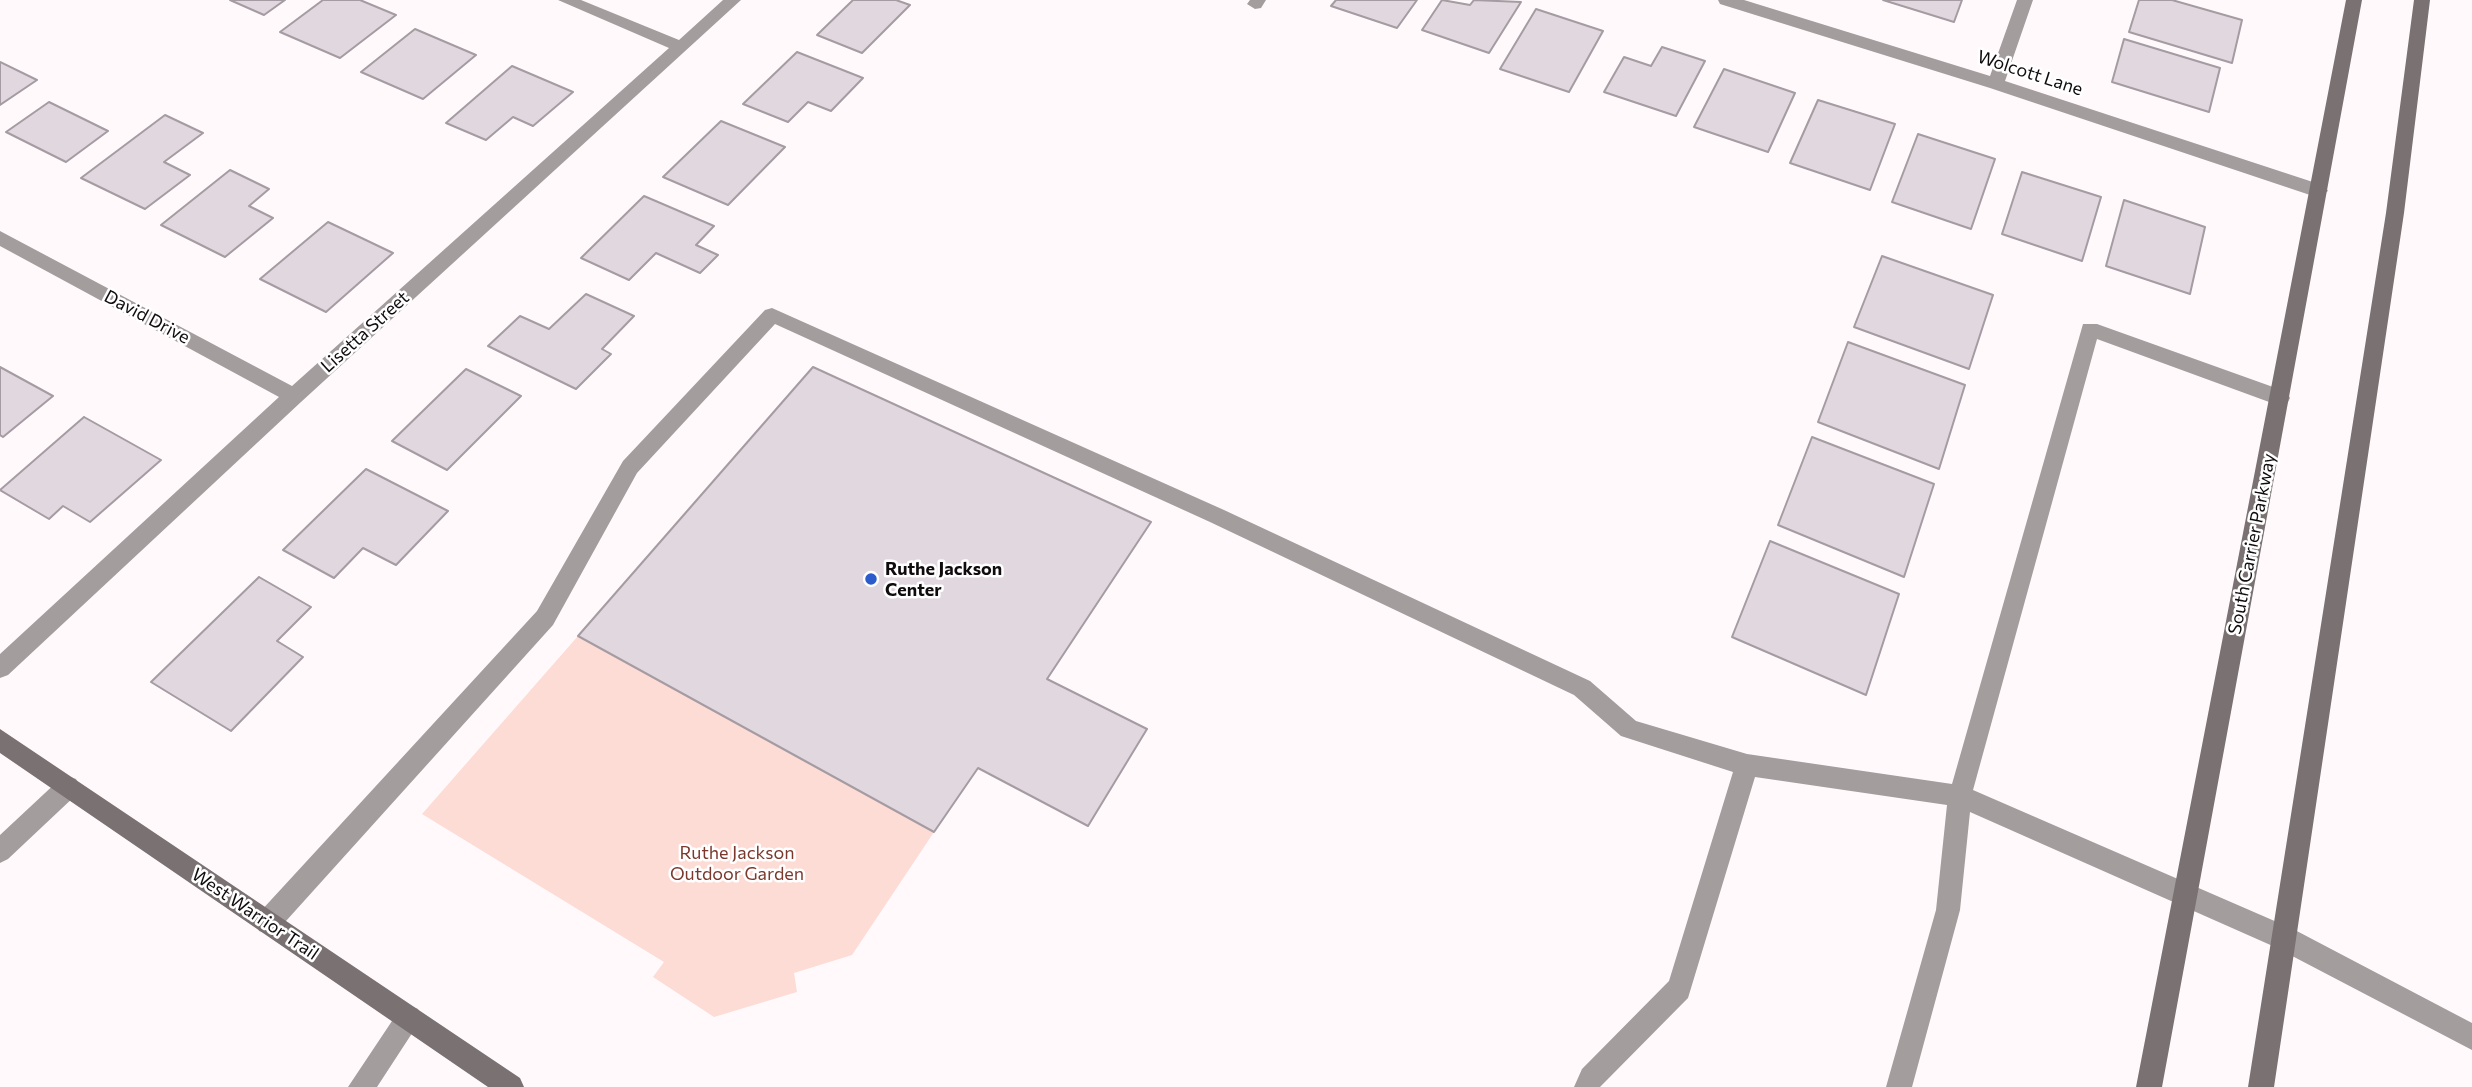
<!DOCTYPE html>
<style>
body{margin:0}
canvas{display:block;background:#fff9fb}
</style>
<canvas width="2472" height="1087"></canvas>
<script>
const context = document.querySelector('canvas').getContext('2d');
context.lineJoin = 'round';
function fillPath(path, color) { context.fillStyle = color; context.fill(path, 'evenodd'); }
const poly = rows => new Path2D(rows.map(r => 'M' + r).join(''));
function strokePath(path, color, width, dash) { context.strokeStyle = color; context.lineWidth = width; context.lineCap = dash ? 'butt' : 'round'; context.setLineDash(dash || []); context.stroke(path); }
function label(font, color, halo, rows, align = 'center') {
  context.font = font + ' Commissioner,sans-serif'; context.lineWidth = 5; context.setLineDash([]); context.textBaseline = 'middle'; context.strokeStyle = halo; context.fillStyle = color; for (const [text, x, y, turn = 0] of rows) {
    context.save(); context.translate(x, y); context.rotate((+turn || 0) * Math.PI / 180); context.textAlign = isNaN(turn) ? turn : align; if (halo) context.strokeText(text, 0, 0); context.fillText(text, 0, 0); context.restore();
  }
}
fillPath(poly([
 [578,636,934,832,852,955,794,973,797,992,714,1017,653,977,664,962,422,814]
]), '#fddcd5');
const building = poly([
 [230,0,285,0,264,15,230,0],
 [323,0,360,0,396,15,340,58,280,32,323,0],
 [853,0,896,0,910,5,862,53,817,35,853,0],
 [1336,0,1417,0,1397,28,1331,6,1336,0],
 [1442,0,1470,5,1474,0,1521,2,1489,53,1422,30,1442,0],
 [1883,0,1962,0,1954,22,1883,0],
 [2139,0,2172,0,2242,20,2232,63,2129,32,2139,0],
 [1536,9,1603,31,1569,92,1500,69,1536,9],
 [415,29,476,55,423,99,361,72,415,29],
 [2124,39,2220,68,2209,112,2112,82,2124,39],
 [1662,47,1705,61,1676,116,1604,92,1624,57,1651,66,1662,47],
 [797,52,863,78,831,111,808,102,788,122,743,104,797,52],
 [0,62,37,80,0,105,0,62],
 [512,66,573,92,533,126,513,117,486,140,446,123,512,66],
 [1724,69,1795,93,1768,152,1694,127,1724,69],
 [1818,100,1895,124,1870,190,1790,163,1818,100],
 [49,102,108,131,66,162,6,132,49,102],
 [165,115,203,133,164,162,190,175,145,209,81,178,165,115],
 [721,121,785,147,728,205,663,177,721,121],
 [1918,134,1995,159,1971,229,1892,202,1918,134],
 [230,170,269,189,249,206,273,218,225,257,161,225,230,170],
 [2022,172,2101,197,2082,261,2002,234,2022,172],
 [644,196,714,226,696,245,718,255,700,273,656,253,629,280,581,258,644,196],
 [2124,200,2205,227,2190,294,2106,266,2124,200],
 [328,222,393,253,326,312,260,279,328,222],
 [1882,256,1993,295,1969,369,1854,327,1882,256],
 [586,294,634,316,602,349,611,354,576,389,488,346,520,316,549,329,586,294],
 [1848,342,1965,385,1939,469,1818,422,1848,342],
 [0,367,53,396,3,437,0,435,0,367],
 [813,367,1151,522,1047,679,1147,729,1088,826,978,768,934,832,578,636,813,367],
 [466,369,521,396,447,470,392,441,466,369],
 [84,417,161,460,90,522,63,506,49,519,0,490,84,417],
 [1812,437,1934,484,1904,577,1778,525,1812,437],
 [366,469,448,511,396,565,363,548,334,578,283,550,366,469],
 [1770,541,1899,594,1866,695,1732,637,1770,541],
 [259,577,311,607,277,641,303,657,231,731,151,682,259,577]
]);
fillPath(building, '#e1d7de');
strokePath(building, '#a59ba2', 2);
fillPath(poly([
 [772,308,1224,510,1590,681,1636,721,1747,754,1952,784,2083,324,2097,324,2287,392,2290,398,2287,404,2280,406,2097,339,1973,790,2293,929,2472,1023,2472,1050,2275,947,1970,812,1960,910,1912,1087,1886,1087,1936,910,1947,805,1755,777,1688,998,1600,1087,1574,1087,1582,1069,1669,981,1733,772,1621,736,1574,695,1210,522,775,324,637,473,553,625,277,931,268,934,259,931,256,922,259,913,537,611,623,461,765,310,772,308],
 [68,776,76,779,80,787,76,795,8,859,0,863,0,835,60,779,68,776],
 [409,1005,418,1009,422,1018,377,1087,348,1087,400,1009,409,1005]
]), '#a39d9e');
fillPath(poly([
 [558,0,581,0,679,40,723,0,741,0,301,402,8,675,0,678,0,654,279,397,0,246,0,231,292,386,669,48,558,0],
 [1250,0,1266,0,1261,8,1255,9,1247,4,1250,0],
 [1718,0,1744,0,1990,76,2017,0,2033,0,2005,81,2325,186,2328,191,2319,197,2313,196,1990,88,1720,4,1718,0]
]), '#a39d9e');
fillPath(poly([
 [2346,0,2362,0,2162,1087,2136,1087,2346,0],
 [2414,0,2430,0,2404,213,2274,1087,2248,1087,2386,213,2414,0],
 [0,729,520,1078,524,1087,488,1087,0,753,0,729]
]), '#797172');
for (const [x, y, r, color] of [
 [871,579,7,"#2c5ccb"]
]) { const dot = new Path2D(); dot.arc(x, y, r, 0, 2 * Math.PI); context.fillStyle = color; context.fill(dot); strokePath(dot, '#fff', 2.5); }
label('18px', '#100c0e', '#fff', [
 ["Wolcott Lane",2030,73,18],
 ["David Drive",147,317,28],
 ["Lisetta Street",365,332,-42],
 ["South Carrier Parkway",2252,544,-79],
 ["West Warrior Trail",255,914,34]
]);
label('bold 18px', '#100c0e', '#fff', [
 ["Ruthe Jackson",885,569],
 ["Center",885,590]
], 'left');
label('18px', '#7b392e', '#fff', [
 ["Ruthe Jackson",737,853],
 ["Outdoor Garden",737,874]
]);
</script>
